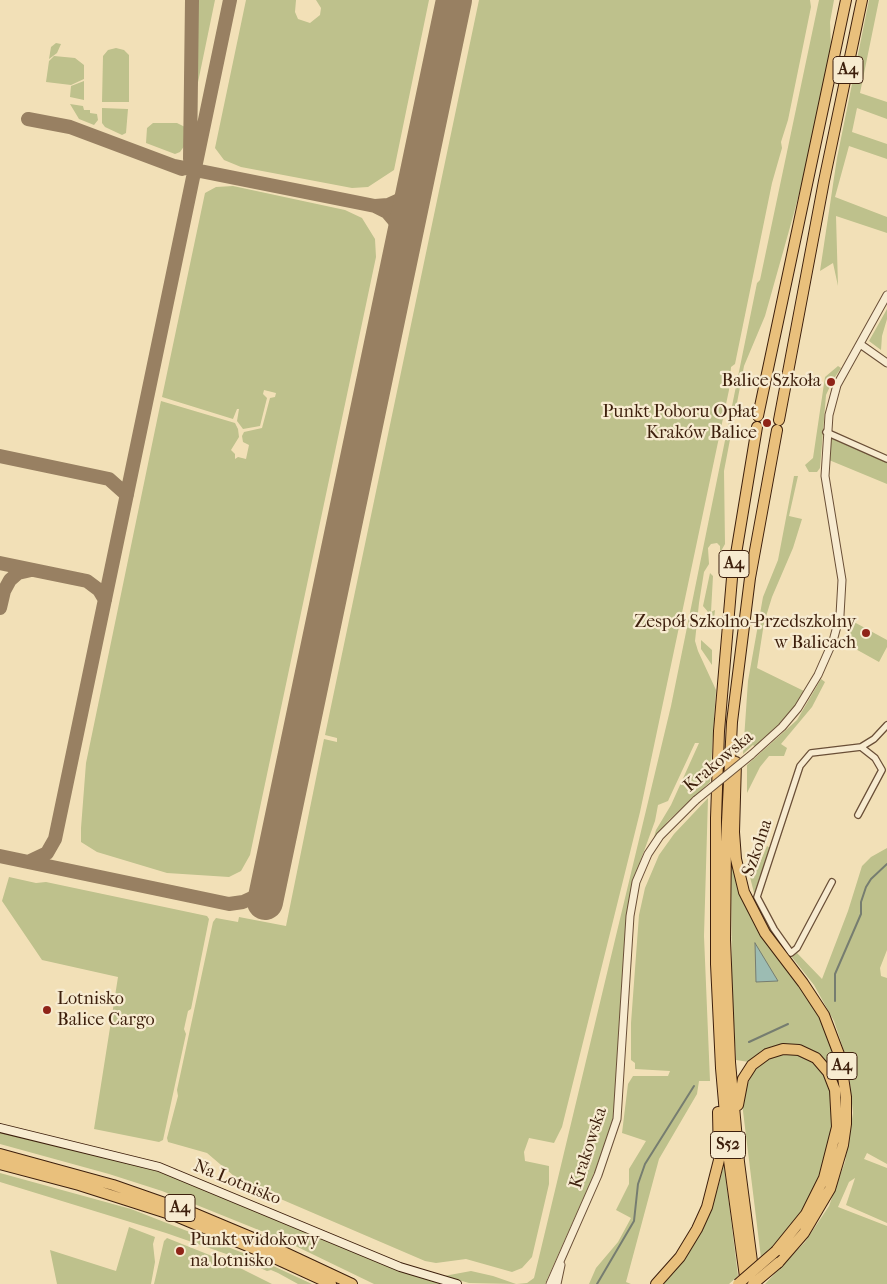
<!DOCTYPE html>
<meta charset="utf-8">
<style>
body{margin:0}
canvas{display:block;background:#f2e0b7}
</style>
<canvas width="887" height="1284"></canvas>
<script>
const context = document.querySelector('canvas').getContext('2d');
context.lineJoin = 'round';
function fillPath(path, color) { context.fillStyle = color; context.fill(path, 'evenodd'); }
const poly = rows => new Path2D(rows.map(r => 'M' + r).join(''));
function strokePath(path, color, width, dash) { context.strokeStyle = color; context.lineWidth = width; context.lineCap = dash ? 'butt' : 'round'; context.setLineDash(dash || []); context.stroke(path); }
function label(font, color, halo, rows, align = 'center') {
  context.font = font + ' "IM FELL French Canon",serif'; context.lineWidth = 4.5; context.setLineDash([]); context.textBaseline = 'middle'; context.strokeStyle = halo; context.fillStyle = color; for (const [text, x, y, turn = 0] of rows) {
    context.save(); context.translate(x, y); context.rotate((+turn || 0) * Math.PI / 180); context.textAlign = isNaN(turn) ? turn : align; if (halo) context.strokeText(text, 0, 0); context.fillText(text, 0, 0); context.restore();
  }
}
fillPath(poly([
 [197,0,215,0,196,92],
 [246,0,296,0,295,12,298,19,310,23,320,15,321,8,316,0,429,0,394,170,368,187,352,188,241,167,224,160,215,148],
 [479,0,810,0,811,7,788,120,781,142,782,148,772,183,735,364,731,367,729,390,640,812,562,1127,554,1143,529,1138,524,1152,525,1161,549,1166,549,1184,532,1257,522,1268,512,1272,466,1259,436,1263,425,1261,241,1182,207,1153,168,1142,167,1138,178,1096,177,1090,213,922,216,918,238,922,239,917,286,926,324,739,337,742,337,738,325,735],
 [819,0,834,0,830,22,831,48,810,151,794,213,765,316,744,366,724,471,725,544,720,553,720,546,717,543,711,544,708,548,709,564,704,572,699,603,695,641,698,651,716,690,710,782,668,821,653,841,656,830,671,805,699,743,695,743,668,801,658,805,655,821,636,873,629,901,615,1117,608,1143,545,1284,517,1284,527,1283,534,1278,671,706,757,283,760,280],
 [869,0,879,0,860,93,887,102,887,119,857,108,852,132,887,144,887,159,849,146,835,197,887,217,887,233,836,216,838,286,833,263,820,271,837,158],
 [56,43,61,44,57,53,49,59,51,47],
 [116,48,124,50,129,55,129,102,102,102,103,56,108,50],
 [54,56,75,58,84,65,84,79,71,85,46,82,49,61],
 [84,81,84,100,70,97,71,86],
 [70,104,83,106,84,110,90,110,90,113,97,114,98,120,94,125,79,119],
 [102,108,128,109,126,133,122,135,105,127,102,123],
 [153,123,177,123,185,127,185,145,180,152,175,154,146,143,147,128],
 [233,186,345,210,362,218,375,239,376,257,250,855,241,871,229,877,167,873,97,852,81,842,81,828,86,763,161,401,235,423,238,429,239,437,231,450,235,454,235,459,238,457,246,459,249,445,243,442,242,436,244,432,262,428,270,398,275,397,276,393,264,390,263,394,267,398,260,426,243,429,237,421,239,409,237,409,233,419,162,397,205,193,216,187],
 [887,309,887,319,882,336,881,350,869,341],
 [838,366,841,368,833,380,826,395,820,468,817,472,809,472,805,465,813,458,825,377],
 [832,434,887,461,887,484,829,460],
 [794,476,798,476,789,516,802,519,793,548,772,597,764,623,757,668,806,692,795,709,780,724,755,747,753,745,743,754,748,681,763,597,778,560],
 [710,573,713,576,711,612,715,610,714,619,703,606],
 [854,622,887,640,887,647,879,662,843,642],
 [701,640,712,650,712,665,701,649],
 [821,679,825,682,812,707,781,744,787,748,784,756,769,756,760,767,747,793,747,765,797,720],
 [708,798,704,936,710,1081,699,1081,697,1094,659,1159,626,1282,631,1284,589,1284,596,1268,618,1242,631,1218,616,1210,629,1184,629,1169,646,1141,622,1133,628,1084,633,1076,668,1076,670,1071,635,1069,635,1063,631,1060,631,1023,639,915,645,888,659,855,674,834],
 [767,846,772,849,755,897,747,865,759,865],
 [887,848,887,950,880,968,881,976,887,978,887,1164,867,1153,864,1159,887,1168,887,1223,846,1205,855,1178,849,1182,838,1207,887,1226,887,1284,765,1284,805,1242,829,1206,845,1162,853,1113,848,1063,834,1021,814,985,791,956,797,953,822,979,848,911,862,866,871,857],
 [731,858,736,877,820,1014,841,1073,844,1118,834,1169,815,1212,797,1234,809,1215,837,1153,841,1108,840,1092,826,1062,814,1052,803,1047,773,1046,761,1051,749,1062,736,1060,732,989],
 [9,877,36,883,46,882,207,916,209,919,191,1009,188,1011,184,1029,186,1034,163,1140,159,1142,94,1129,118,977,42,960,2,901],
 [788,1053,800,1054,811,1059,823,1070,830,1083,834,1119,816,1191,791,1228,761,1258,742,1103,747,1085,754,1071,772,1056],
 [0,1132,158,1171,411,1274,447,1284,374,1284,281,1239,162,1191,109,1174,0,1144],
 [724,1164,738,1276,729,1284,662,1284,707,1219,717,1191],
 [0,1173,131,1209,256,1258,312,1284,298,1284,278,1273,271,1270,267,1271,235,1257,166,1233,0,1182],
 [129,1227,155,1237,153,1244,155,1262,151,1284,57,1284,50,1250,116,1271],
 [167,1238,232,1264,272,1284,154,1284,164,1241],
 [471,1271,493,1276,516,1284,469,1283,444,1276]
]), '#bec18c');
const water = poly([
 [755,943,778,981,756,982,755,943]
]);
fillPath(water, '#9cbcb3');
strokePath(water, '#767d70', 1);
strokePath(poly([
 [835,1001,835,974,861,914,861,902,866,887,871,879,887,864],
 [749,1042,788,1024],
 [597,1284,634,1221,638,1184,645,1164,694,1086]
]), '#767d70', 2);
strokePath(poly([
 [28,119,70,127,182,169],
 [190,159,192,0],
 [175,166,375,206,387,212,398,225,401,233,400,254],
 [375,206,388,205,399,200,410,189,416,179],
 [0,456,109,479,127,495],
 [0,563,87,581,99,590,105,600],
 [0,608,4,591,10,580,18,573,31,570],
 [0,856,229,904,243,902,256,896,271,877],
 [28,862,47,853,55,839,230,0]
]), '#988062', 14);
strokePath(poly([
 [265,902,454,0]
]), '#988062', 36);
const minor = poly([
 [826,432,887,459],
 [858,815,882,770,875,758,861,747],
 [832,882,797,948,791,953,774,929,757,897,800,766,811,753,861,747,874,739,887,725]
]);
const tertiary = poly([
 [860,344,887,363],
 [751,755,782,727,798,708,818,675,833,641,840,615,842,580,825,476,829,415,837,385,887,295],
 [550,1284,598,1175,617,1119,630,916,636,882,648,854,660,836,696,800],
 [557,1284,561,1265]
]);
const secondary = poly([
 [0,1128,159,1167,400,1267,457,1284]
]);
const motorway = poly([
 [758,416,846,0],
 [779,420,824,181,862,0],
 [736,762,734,832,736,859,744,892,765,933,803,983,824,1015,840,1057,846,1097,846,1124,843,1145,830,1189,804,1233,778,1263],
 [738,1105,743,1079,752,1065,767,1054,783,1049,799,1050,816,1058,828,1072,835,1090,837,1127,824,1178,806,1214,776,1251],
 [0,1154,113,1185,196,1214,258,1240,352,1284],
 [0,1164,79,1185,173,1215,257,1250,331,1284],
 [754,1277,739,1162,730,1062,725,940,726,842,732,722,750,578,777,430],
 [656,1284,680,1257,697,1229,707,1207,719,1160,718,1112],
 [746,1284,729,1160,721,1068,716,964,716,818,719,731,732,578,757,427]
]);
strokePath(minor, '#6a4f37', 8);
strokePath(tertiary, '#6a4f37', 9);
strokePath(secondary, '#3d1f0c', 10);
strokePath(motorway, '#3d1f0c', 12);
strokePath(minor, '#f7ebd0', 5.5);
strokePath(tertiary, '#f7ebd0', 7);
strokePath(secondary, '#f7ebd0', 8);
strokePath(motorway, '#e9c07c', 10);
const tertiaryBridge = poly([
 [696,800,751,755]
]);
const motorwayBridge = poly([
 [738,1284,776,1251],
 [753,1284,778,1263]
]);
strokePath(tertiaryBridge, '#6a4f37', 9, []);
strokePath(motorwayBridge, '#3d1f0c', 12, []);
strokePath(tertiaryBridge, '#f7ebd0', 7);
strokePath(motorwayBridge, '#e9c07c', 10);
for (const [x, y, r, color] of [
 [831,382,5,"#8f2418"],
 [767,423,5,"#8f2418"],
 [866,633,5,"#8f2418"],
 [47,1010,5,"#8f2418"],
 [180,1251,5,"#8f2418"]
]) { const dot = new Path2D(); dot.arc(x, y, r, 0, 2 * Math.PI); context.fillStyle = color; context.fill(dot); strokePath(dot, '#f7ebd0', 2); }
for (const [x, y, w] of [
 [848,70,30],
 [734,564,30],
 [842,1066,30],
 [728,1145,35],
 [180,1208,30]
]) { const box = new Path2D(); box.roundRect(x - w / 2, y - 13.5, w, 27, 4); context.fillStyle = '#f7ebd0'; context.fill(box); strokePath(box, '#3d1f0c', 1); }
label('bold 16px', '#3d1f0c', null, [
 ["A4",848,70],
 ["A4",734,564],
 ["A4",842,1066],
 ["S52",728,1145],
 ["A4",180,1208]
]);
label('18px', '#3d1f0c', '#f7ebd0', [
 ["Balice Szkoła",821,382],
 ["Punkt Poboru Opłat",757,413],
 ["Kraków Balice",757,434],
 ["Zespół Szkolno-Przedszkolny",856,623],
 ["w Balicach",856,644],
 ["Lotnisko",57,1000,"left"],
 ["Balice Cargo",57,1021,"left"],
 ["Punkt widokowy",190,1241,"left"],
 ["na lotnisko",190,1262,"left"]
], 'right');
label('18px', '#3d1f0c', '#f7ebd0', [
 ["Krakowska",719,762,-40],
 ["Szkolna",758,848,-71],
 ["Krakowska",589,1148,-72],
 ["Na Lotnisko",237,1183,22]
]);
</script>
